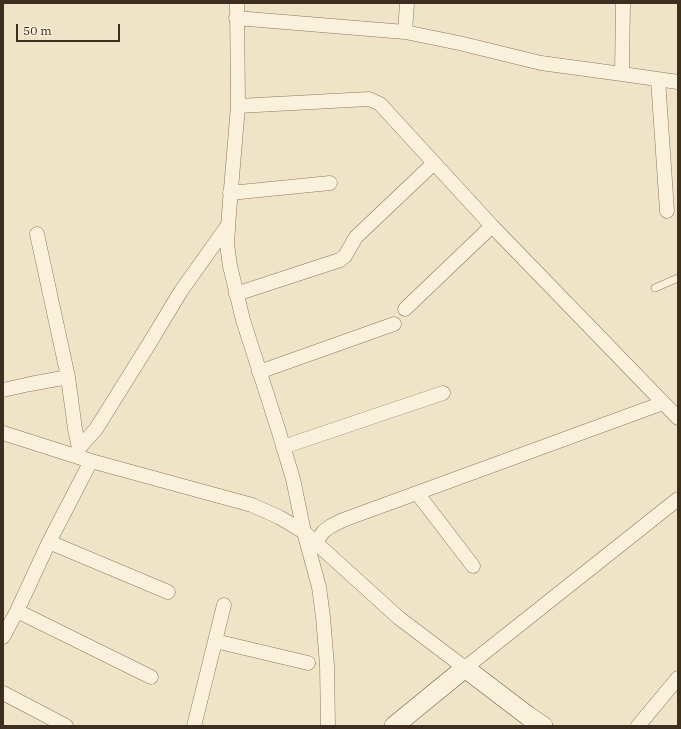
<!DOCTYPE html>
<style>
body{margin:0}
#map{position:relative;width:681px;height:729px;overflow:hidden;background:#f0e4c8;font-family:"IBM Plex Serif",serif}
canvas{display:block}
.frame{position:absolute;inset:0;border:4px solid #3d2e20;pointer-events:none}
.scale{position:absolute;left:16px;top:24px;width:104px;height:18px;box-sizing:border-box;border:2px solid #3d2e20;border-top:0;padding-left:5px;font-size:12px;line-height:14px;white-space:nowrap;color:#3d2e20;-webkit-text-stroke:3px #f7eed8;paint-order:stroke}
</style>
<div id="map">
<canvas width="681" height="729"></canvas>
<div class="frame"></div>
<div class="scale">50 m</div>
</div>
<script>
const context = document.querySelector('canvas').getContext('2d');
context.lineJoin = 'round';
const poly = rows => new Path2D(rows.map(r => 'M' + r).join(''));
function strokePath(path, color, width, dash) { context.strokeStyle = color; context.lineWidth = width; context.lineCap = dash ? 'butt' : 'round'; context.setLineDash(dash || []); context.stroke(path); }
const lane = poly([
 [655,288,678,278]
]);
const street = poly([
 [237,3,238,106,229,213,227,244,230,266,243,320,278,429,293,479,304,532,319,587,323,617,327,665,328,726],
 [236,18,405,32,459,43,541,63,622,74,678,82],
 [405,32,407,3],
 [622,74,623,3],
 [658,79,667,211],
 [238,106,369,99,380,104,492,226,678,418],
 [230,193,330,183],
 [37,234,68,377,75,429,79,448,78,454],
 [236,294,340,260,345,256,356,237,434,163],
 [405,309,492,226],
 [259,372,394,324],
 [3,390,30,384,68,377],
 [3,433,91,461,252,505,279,517,304,532,399,618,465,668,678,499],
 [283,447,443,393],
 [79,448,96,429,149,344,181,291,228,225],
 [417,493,473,566],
 [49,542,168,592],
 [316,542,324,531,331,526,343,520,663,403],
 [17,611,151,677],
 [3,637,17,611,49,542,91,461],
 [215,641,308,663],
 [3,693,66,726],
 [194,726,224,605],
 [638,726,678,678]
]);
const secondary = poly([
 [394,726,465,668,528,716,543,726]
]);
strokePath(lane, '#8d765c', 8);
strokePath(street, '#8d765c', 15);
strokePath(secondary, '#6f573f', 20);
strokePath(lane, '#faf1dc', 7);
strokePath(street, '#faf1dc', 14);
strokePath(secondary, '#faf1dc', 19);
</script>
